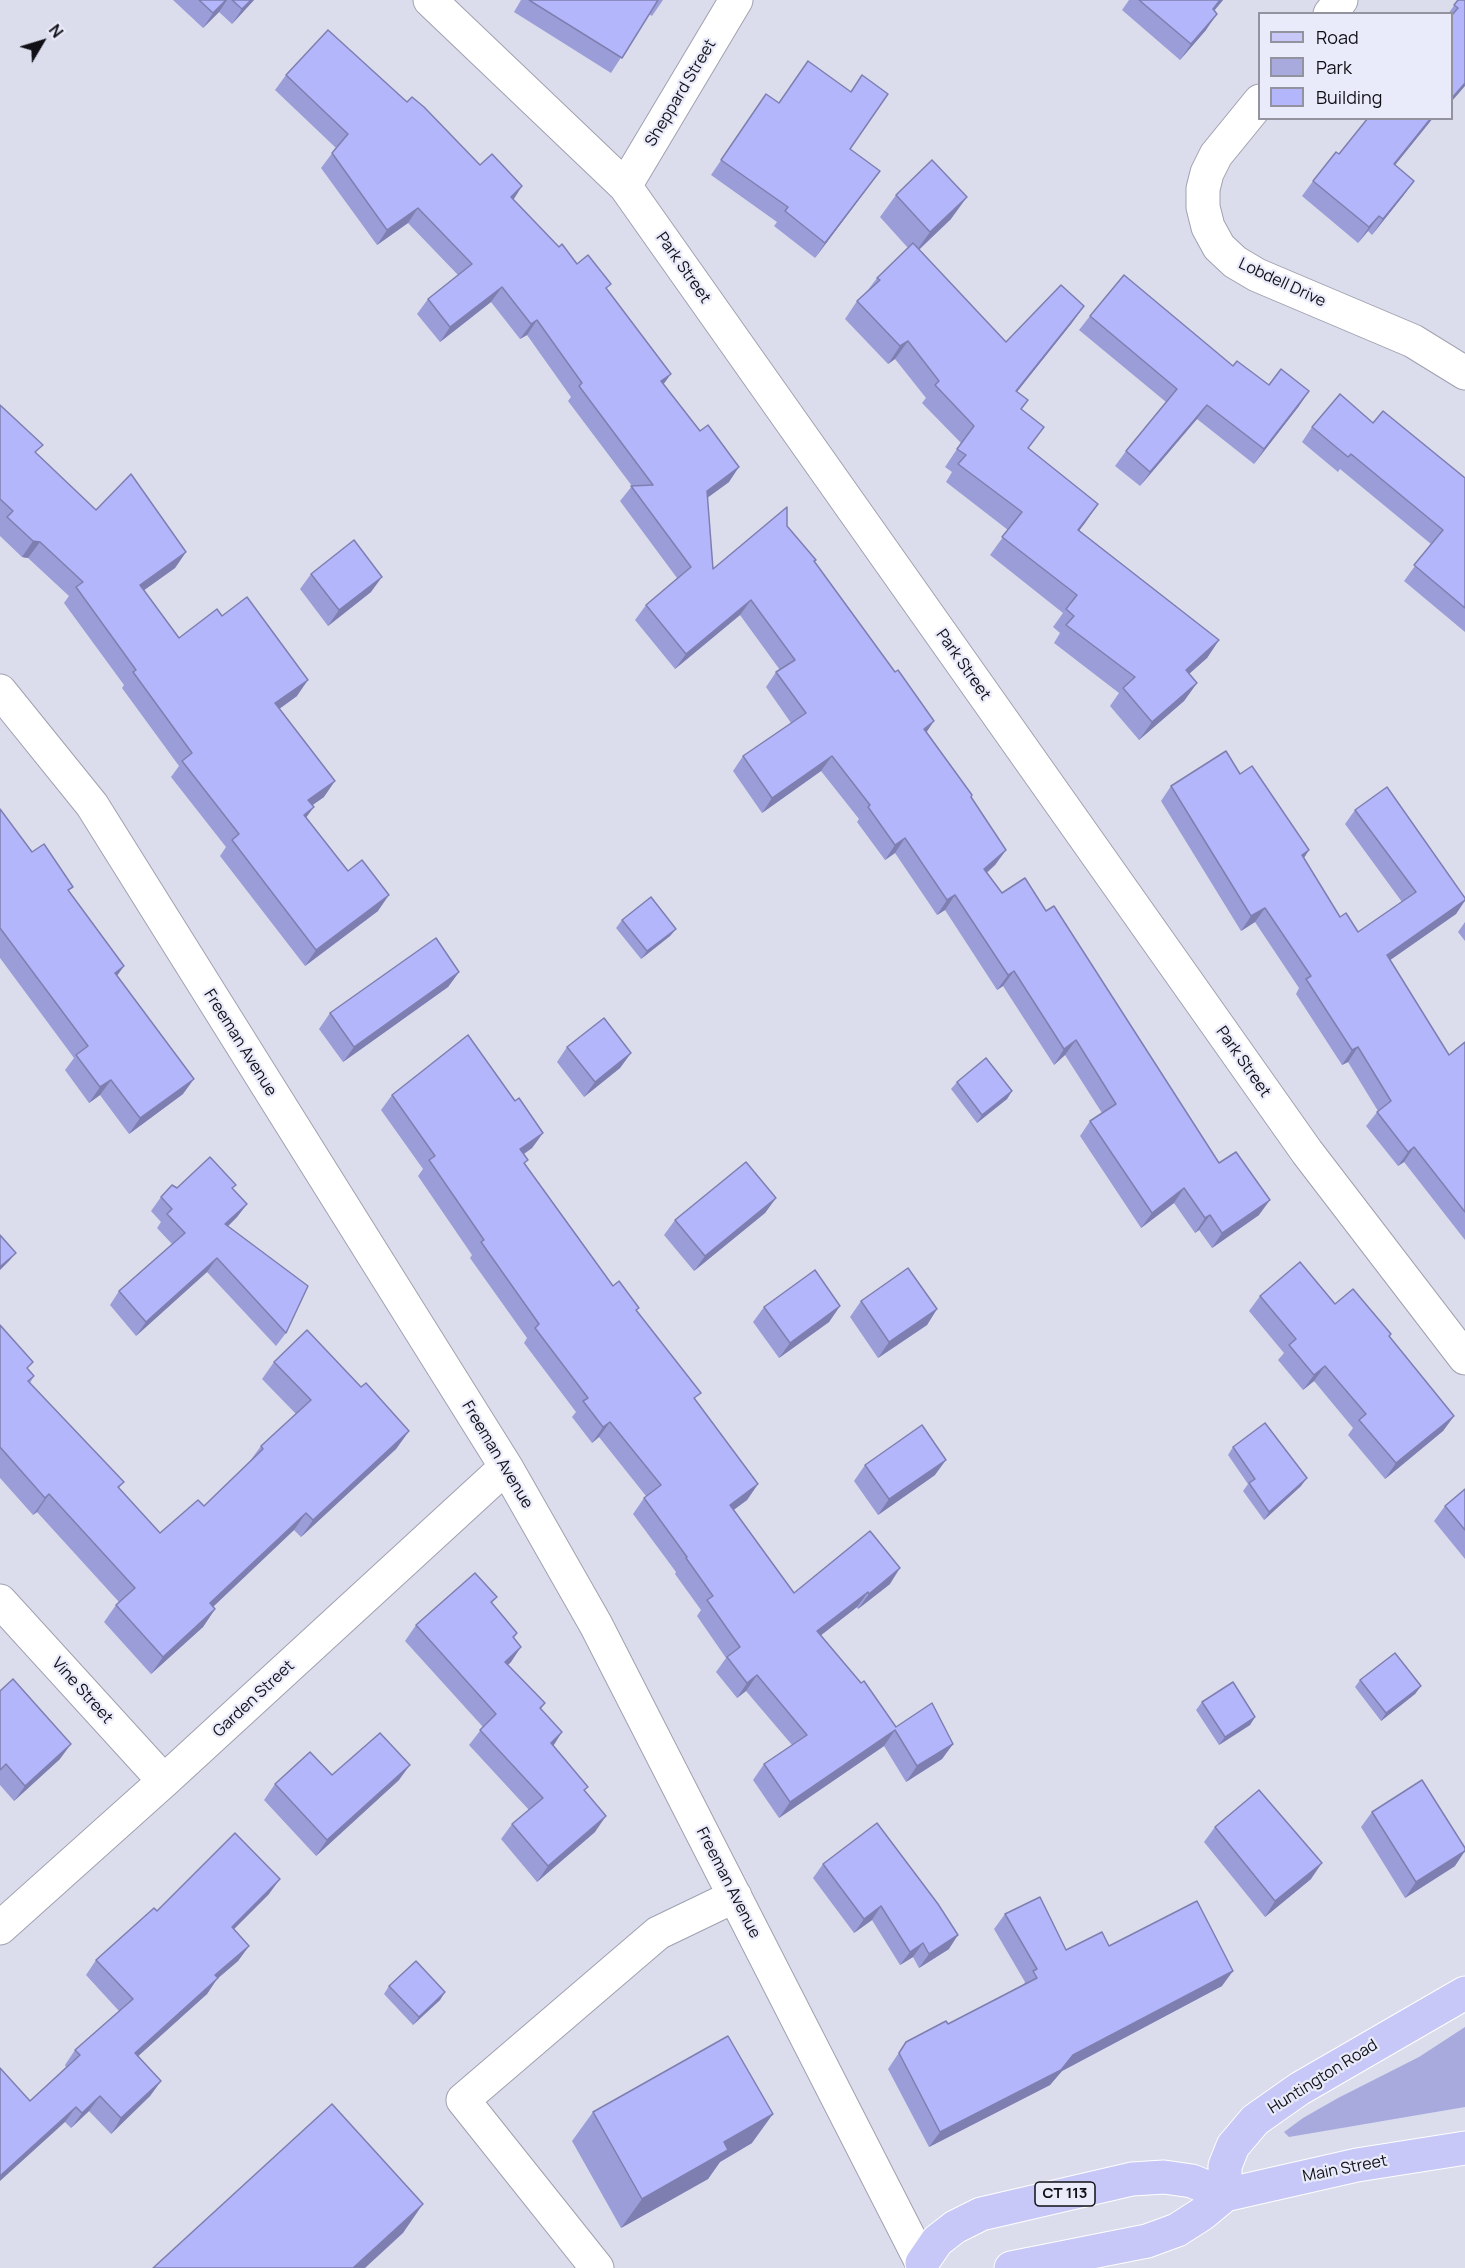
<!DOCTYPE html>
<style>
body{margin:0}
#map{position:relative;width:1465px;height:2268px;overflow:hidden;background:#dbdded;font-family:Manrope,sans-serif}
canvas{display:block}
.legend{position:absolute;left:1258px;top:12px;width:195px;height:108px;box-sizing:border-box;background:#e9eafa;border:2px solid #92939f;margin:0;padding:8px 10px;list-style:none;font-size:18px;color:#101016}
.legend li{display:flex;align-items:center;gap:12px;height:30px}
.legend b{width:30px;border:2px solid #92939f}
.north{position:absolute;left:12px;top:12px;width:60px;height:60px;-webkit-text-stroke:4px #e9eafa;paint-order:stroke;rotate:52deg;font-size:16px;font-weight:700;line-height:24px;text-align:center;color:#101016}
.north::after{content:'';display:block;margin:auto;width:21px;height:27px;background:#101016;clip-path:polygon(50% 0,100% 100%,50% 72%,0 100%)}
</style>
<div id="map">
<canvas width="1465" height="2268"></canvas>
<ul class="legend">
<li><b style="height:8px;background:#c7c8f7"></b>Road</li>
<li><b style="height:16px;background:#a8aade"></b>Park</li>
<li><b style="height:16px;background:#b4b6fb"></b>Building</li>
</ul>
<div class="north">N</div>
</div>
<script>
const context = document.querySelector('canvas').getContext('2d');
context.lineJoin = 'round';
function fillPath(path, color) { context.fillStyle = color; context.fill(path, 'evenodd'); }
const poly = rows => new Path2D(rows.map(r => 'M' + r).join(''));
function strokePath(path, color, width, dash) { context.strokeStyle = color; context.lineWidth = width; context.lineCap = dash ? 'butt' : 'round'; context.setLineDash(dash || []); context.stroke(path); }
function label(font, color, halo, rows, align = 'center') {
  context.font = font + ' Manrope,sans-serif'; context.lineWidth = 4.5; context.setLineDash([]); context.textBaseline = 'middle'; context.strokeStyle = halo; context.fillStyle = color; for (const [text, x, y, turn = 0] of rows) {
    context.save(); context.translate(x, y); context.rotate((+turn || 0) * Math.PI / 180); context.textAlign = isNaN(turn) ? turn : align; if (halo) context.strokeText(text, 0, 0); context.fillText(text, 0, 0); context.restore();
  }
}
fillPath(poly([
 [1465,2027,1465,2107,1289,2137,1284,2132,1303,2118,1338,2098,1419,2057]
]), '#a8aade');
const minor = poly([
 [430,0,625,186,1307,1152,1465,1358],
 [1330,14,1341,0],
 [1260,101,1216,155,1207,173,1203,189,1203,207,1208,227,1219,247,1235,262,1257,275,1413,341,1465,373],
 [625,186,736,0],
 [0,691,92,805,506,1467,596,1625,922,2263],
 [0,1601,164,1781],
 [0,1928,164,1781,506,1467],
 [597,2268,463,2100,658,1933,735,1896]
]);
const major = poly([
 [1225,2195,1225,2166,1233,2146,1255,2120,1299,2089,1465,1993],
 [922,2263,937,2241,955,2227,981,2214,1132,2179,1164,2177,1192,2181,1225,2195],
 [1011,2268,1147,2241,1177,2230,1202,2214,1225,2195,1357,2165,1465,2148]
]);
strokePath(minor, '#a0a1b0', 35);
strokePath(major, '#fff', 35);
strokePath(minor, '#fff', 33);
strokePath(major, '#c7c8f7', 33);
fillPath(poly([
 [173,0,254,0,232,24,219,12,203,28],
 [521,0,663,0,652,16,649,14,611,73,514,12],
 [1129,0,1223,0,1214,11,1206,30,1180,60,1122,10],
 [1458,0,1452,101,1452,14,1448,14],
 [286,75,407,102,480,165,522,186,513,199,559,247,577,264,607,290,663,384,729,482,707,498,713,569,787,526,814,562,927,732,972,795,971,797,1006,850,995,865,987,873,1002,893,1046,911,1219,1163,1259,1215,1212,1248,1199,1230,1195,1233,1174,1203,1141,1228,1080,1136,1090,1121,1102,1113,1065,1055,1054,1065,1003,986,997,990,945,910,937,915,895,853,885,860,857,822,859,819,821,771,762,813,733,771,743,756,791,723,766,687,776,672,780,670,740,615,675,669,635,620,646,605,677,578,620,501,632,486,568,401,571,397,527,335,520,339,491,302,440,342,417,314,428,299,458,275,408,223,377,245,321,168,336,148,275,90],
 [766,94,779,103,850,149,869,186,815,258,774,226,777,222,711,175],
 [1368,118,1433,118,1395,165,1414,181,1403,196,1372,235,1368,231,1358,243,1302,196,1313,181,1339,154],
 [896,195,951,219,919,250,1006,342,1084,306,1071,324,1017,392,1022,410,1028,448,1098,504,1079,530,1219,640,1207,658,1189,674,1197,683,1184,701,1139,740,1110,706,1119,693,1054,643,1060,633,1053,627,1063,613,990,555,1008,530,946,482,952,472,945,467,961,443,922,403,926,398,895,359,888,364,845,319,857,301,865,294,877,278,908,248,880,217],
 [1090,316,1233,366,1299,406,1254,464,1197,419,1140,486,1115,466,1126,451,1166,402,1079,330],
 [0,405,36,454,96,510,186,552,175,568,144,590,179,638,222,616,297,696,279,709,324,797,312,805,306,818,378,911,305,966,220,856,226,847,171,777,179,766,122,688,124,685,64,603,69,596,28,558,22,557,0,536],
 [1373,423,1465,478,1465,632,1404,581,1431,544,1340,469,1338,472,1302,442,1312,427],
 [311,574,371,592,328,626,300,589],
 [1240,774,1309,850,1304,858,1340,917,1358,932,1402,902,1345,824,1355,810,1465,898,1465,901,1456,914,1390,960,1449,1055,1465,1042,1465,1240,1404,1162,1398,1166,1366,1126,1378,1111,1348,1062,1342,1065,1296,994,1299,988,1255,922,1241,931,1161,801,1171,786],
 [0,809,32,852,69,891,124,966,117,976,183,1094,129,1134,100,1095,89,1103,65,1070,74,1058,0,958],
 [622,920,676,929,670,936,641,959,616,928],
 [1465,922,1465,941,1458,932],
 [459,972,448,987,343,1062,319,1029,330,1013],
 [567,1047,631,1053,620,1068,584,1097,557,1062],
 [957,1082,1012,1091,1007,1099,977,1123,951,1089],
 [392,1095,515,1101,543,1133,532,1148,524,1154,525,1164,613,1286,637,1311,696,1401,758,1484,747,1500,733,1510,794,1593,890,1584,858,1609,857,1607,821,1635,896,1727,953,1744,942,1759,906,1782,884,1746,779,1818,753,1780,764,1764,792,1745,746,1691,737,1698,716,1672,726,1658,697,1616,701,1610,675,1574,676,1572,633,1514,644,1498,646,1496,599,1437,592,1443,572,1417,576,1412,524,1343,527,1338,470,1258,472,1255,418,1176,423,1169,381,1110],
 [177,1188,233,1189,247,1204,237,1217,228,1226,286,1333,276,1346,207,1272,136,1336,110,1305,119,1291,172,1244,157,1228,161,1222,151,1211,161,1197],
 [776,1198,765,1213,694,1271,664,1235,675,1220],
 [1260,1296,1335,1304,1389,1337,1454,1416,1443,1431,1385,1479,1348,1435,1353,1428,1314,1381,1303,1390,1278,1360,1284,1353,1249,1311],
 [861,1301,937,1309,927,1325,878,1358,850,1317],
 [840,1306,829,1322,779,1358,753,1322,764,1307],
 [0,1325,28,1369,34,1376,30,1383,124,1482,119,1488,160,1533,204,1506,250,1461,261,1446,296,1414,262,1379,274,1362,361,1387,409,1431,396,1449,301,1537,294,1530,213,1607,215,1609,203,1627,151,1674,104,1622,116,1605,119,1602,37,1512,33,1515,0,1478],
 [1233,1447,1301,1486,1264,1520,1243,1491,1248,1484,1228,1455],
 [865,1465,935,1475,878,1515,854,1481],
 [1465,1489,1465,1559,1434,1521,1445,1506],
 [497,1597,492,1603,517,1633,514,1638,511,1662,508,1665,545,1703,541,1709,553,1746,585,1791,595,1832,537,1882,501,1839,512,1824,529,1810,469,1745,483,1727,405,1641,416,1625],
 [1360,1680,1421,1686,1415,1694,1381,1721,1355,1687],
 [0,1691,60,1759,14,1801,0,1785],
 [1202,1702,1255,1717,1250,1725,1219,1745,1196,1710],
 [332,1775,399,1780,316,1856,264,1800,275,1784],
 [1372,1812,1455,1866,1405,1898,1361,1827],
 [1215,1827,1311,1879,1265,1917,1204,1842],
 [823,1864,949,1949,919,1968,913,1957,900,1965,872,1920,854,1933,813,1878],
 [269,1894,234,1929,249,1946,238,1961,217,1979,207,1994,138,2056,161,2081,150,2096,111,2134,89,2111,71,2128,65,2122,30,2101,66,2067,65,2065,75,2050,119,2011,86,1975,96,1960,157,1911],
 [1005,1914,1066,1950,1109,1946,1222,1986,1062,2071,1050,2085,929,2147,888,2069,906,2042,948,2024,1024,1984,1025,1982,994,1929],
 [389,1986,445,1992,440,2000,413,2025,384,1994],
 [593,2112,752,2143,720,2162,708,2179,621,2228,572,2141]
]), '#9b9dd8');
fillPath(poly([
 [226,0,227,0,219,12,203,28,213,13],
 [251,0,254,0,232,24,242,9],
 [1220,0,1223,0,1202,25,1213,9],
 [1217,14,1206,30,1180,60,1191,44],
 [1465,83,1465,86,1452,101,1452,98],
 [1431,118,1433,118,1383,180,1394,164],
 [880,171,869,186,815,258,825,243],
 [1414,181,1403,196,1372,235,1383,219],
 [522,186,512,202,511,197],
 [967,197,951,219,914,254,930,232],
 [418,208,408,223,377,245,387,230],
 [1379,216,1368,231,1358,243,1369,227],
 [502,287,491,302,440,342,450,327],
 [1084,306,1071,324,1003,409,1016,391],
 [537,320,527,335,520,339,531,324],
 [908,341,895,359,888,364,900,346],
 [671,374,660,389,661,381],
 [1309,391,1299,406,1254,464,1264,449],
 [1207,405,1197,419,1140,486,1150,472],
 [739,467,729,482,696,506,707,491],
 [1098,504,1085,523,1066,548,1078,530],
 [33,541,40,542,28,558,22,557],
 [186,552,175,568,129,601,140,585],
 [382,577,371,592,328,626,339,610],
 [751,600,740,615,675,669,686,654],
 [1219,640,1207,658,1173,688,1186,670],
 [308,680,297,696,264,720,275,703],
 [1197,683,1184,701,1139,740,1152,722],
 [934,721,924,736,924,729],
 [832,756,821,771,762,813,772,798],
 [335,781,324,797,297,816,308,800],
 [314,807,302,823,304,815],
 [905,838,895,853,885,860,895,845],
 [1006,850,995,865,973,884,984,869],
 [1309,850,1299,865,1302,855],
 [389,895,378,911,305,966,316,950],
 [955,895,945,910,937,915,947,900],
 [1465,900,1456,914,1376,970,1387,955],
 [1265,908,1255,922,1241,931,1251,916],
 [676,929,670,936,641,959,647,951],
 [124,966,113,981,115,973],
 [1014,971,1003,986,997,990,1008,975],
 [459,972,448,987,343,1062,354,1047],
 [1076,1040,1065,1055,1054,1065,1064,1049],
 [1358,1047,1348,1062,1342,1065,1352,1050],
 [631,1053,620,1068,584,1097,595,1082],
 [194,1079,183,1094,129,1134,140,1118],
 [111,1080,100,1095,89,1103,100,1087],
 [1012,1091,1007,1099,977,1123,982,1115],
 [543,1133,532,1148,509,1164,520,1149],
 [1414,1147,1404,1162,1398,1166,1408,1152],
 [1184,1188,1174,1203,1141,1228,1152,1213],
 [776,1198,765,1213,694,1271,705,1256],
 [1270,1200,1259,1215,1212,1248,1222,1233],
 [247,1204,237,1217,216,1238,225,1224],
 [1210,1215,1199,1230,1195,1233,1205,1218],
 [16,1253,10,1260,0,1270,0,1267],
 [217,1258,207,1272,136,1336,146,1322],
 [840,1306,829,1322,779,1358,790,1343],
 [937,1309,927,1325,878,1358,889,1342],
 [1325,1366,1314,1381,1303,1390,1314,1375],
 [1454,1416,1443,1431,1385,1479,1396,1463],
 [610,1422,599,1437,592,1443,603,1427],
 [409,1431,396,1449,301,1537,313,1520],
 [946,1460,935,1475,878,1515,889,1499],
 [1307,1478,1301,1486,1264,1520,1269,1512],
 [758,1484,747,1500,719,1521,730,1505],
 [49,1494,37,1512,33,1515,45,1498],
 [306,1513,294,1530,198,1621,210,1603],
 [900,1568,890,1584,858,1609,869,1594],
 [868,1592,857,1607,806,1647,817,1631],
 [215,1609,203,1627,151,1674,163,1657],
 [521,1647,511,1662,494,1677,505,1662],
 [757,1675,746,1691,737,1698,747,1683],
 [1421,1686,1415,1694,1381,1721,1386,1713],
 [1255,1717,1250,1725,1219,1745,1225,1737],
 [895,1730,884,1746,779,1818,790,1802],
 [562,1732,552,1748,551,1743],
 [71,1744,60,1759,14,1801,25,1786],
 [953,1744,942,1759,906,1782,917,1766],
 [410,1765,399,1780,316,1856,327,1840],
 [606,1816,595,1832,537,1882,548,1866],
 [1465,1851,1455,1866,1405,1898,1416,1882],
 [1322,1863,1311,1879,1265,1917,1275,1901],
 [280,1879,269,1894,221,1942,232,1927],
 [881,1906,872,1920,854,1933,864,1919],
 [958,1935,949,1949,919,1968,929,1954],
 [923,1943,913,1957,900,1965,910,1952],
 [249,1946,238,1961,217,1979,207,1994,125,2068,135,2053,215,1975],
 [1233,1971,1222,1986,1062,2071,1050,2085,929,2147,940,2132,1073,2055],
 [445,1992,440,2000,413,2025,419,2017],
 [161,2081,150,2096,111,2134,121,2118],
 [100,2096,89,2111,71,2128,82,2113],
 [76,2107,65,2122,0,2181,0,2176],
 [773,2114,752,2143,720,2162,708,2179,621,2228,642,2199,724,2142],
 [423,2204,403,2233,365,2268,353,2268]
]), '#7e7fb0');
const building = poly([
 [199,0,226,0,213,13,199,0],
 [232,0,251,0,242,9,232,0],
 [529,0,658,0,622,58,529,0],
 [1139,0,1220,0,1213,9,1217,14,1191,44,1139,0],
 [1458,0,1465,0,1465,83,1452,98,1452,15,1458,8,1454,5,1458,0],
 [328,30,407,102,412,97,424,107,480,165,492,154,522,186,511,197,559,247,562,244,577,264,588,255,611,284,606,288,671,374,661,381,700,431,708,425,739,467,707,491,713,569,787,507,787,526,816,560,814,561,895,672,898,670,934,721,924,729,972,795,971,797,1006,850,984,869,1002,893,1025,878,1046,911,1054,906,1219,1163,1236,1152,1270,1200,1222,1233,1210,1215,1205,1218,1184,1188,1152,1213,1090,1121,1116,1104,1076,1040,1064,1049,1014,971,1008,975,955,895,947,900,905,838,895,845,868,807,870,805,832,756,772,798,743,756,806,713,776,672,795,660,751,600,686,654,646,605,691,567,631,486,653,485,579,386,582,383,537,320,531,324,502,287,450,327,428,299,472,264,418,208,387,230,332,153,348,134,286,75,328,30],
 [808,61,851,92,862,75,888,94,850,149,880,171,825,243,785,211,788,207,721,160,766,94,779,103,808,61],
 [1368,118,1431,118,1394,164,1414,181,1383,219,1379,216,1369,227,1313,181,1336,152,1339,154,1368,118],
 [932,160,967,197,930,232,896,195,932,160],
 [913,243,1006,342,1061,285,1084,306,1016,391,1028,400,1021,409,1044,427,1028,448,1098,504,1078,530,1219,640,1186,670,1197,683,1152,722,1123,688,1135,677,1066,625,1074,616,1066,609,1077,595,1002,537,1022,512,958,464,966,455,957,449,974,426,935,385,939,381,908,341,900,346,857,301,880,280,877,278,913,243],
 [1124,275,1233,366,1237,361,1269,385,1281,369,1309,391,1264,449,1207,405,1150,472,1126,451,1177,389,1090,316,1124,275],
 [1340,394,1373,423,1383,411,1465,478,1465,608,1414,565,1443,530,1351,454,1348,457,1312,427,1340,394],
 [0,405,43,445,35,452,96,510,131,474,186,552,140,585,179,638,217,609,222,616,247,597,308,680,275,703,335,781,308,800,314,807,304,815,348,871,362,860,389,895,316,950,232,840,239,834,182,761,192,753,133,672,136,670,76,587,83,582,40,542,33,541,7,517,13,511,0,499,0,405],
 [354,540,382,577,339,610,311,574,354,540],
 [1226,751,1240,774,1252,766,1309,850,1302,855,1340,917,1346,913,1358,932,1416,892,1355,810,1387,787,1465,898,1465,900,1387,955,1449,1055,1465,1042,1465,1212,1414,1147,1408,1152,1377,1112,1391,1101,1358,1047,1352,1050,1306,979,1311,976,1265,908,1251,916,1171,786,1226,751],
 [0,809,32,852,44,844,73,887,68,890,124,966,115,973,194,1079,140,1118,111,1080,100,1087,76,1055,88,1046,0,928,0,809],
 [651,897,676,929,647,951,622,920,651,897],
 [436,938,459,972,354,1047,330,1013,436,938],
 [604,1018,631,1053,595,1082,567,1047,604,1018],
 [468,1035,515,1101,519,1098,543,1133,520,1149,528,1160,524,1163,613,1286,619,1281,639,1308,636,1310,701,1393,694,1398,758,1484,730,1505,794,1593,870,1531,900,1568,869,1594,868,1592,817,1631,861,1683,864,1681,896,1727,932,1703,953,1744,917,1766,895,1730,790,1802,764,1764,807,1735,757,1675,747,1683,727,1657,740,1647,707,1600,713,1596,686,1558,687,1557,644,1498,661,1485,610,1422,603,1427,583,1401,588,1398,535,1328,539,1324,481,1242,484,1240,429,1160,435,1156,392,1095,468,1035],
 [986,1058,1012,1091,982,1115,957,1082,986,1058],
 [210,1157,236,1185,232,1188,247,1204,225,1224,308,1286,286,1333,217,1258,146,1322,119,1291,185,1233,167,1214,172,1209,161,1197,172,1185,177,1188,210,1157],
 [746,1162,776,1198,705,1256,675,1220,746,1162],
 [0,1235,16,1253,0,1267,0,1235],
 [1300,1262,1335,1304,1353,1289,1391,1334,1389,1336,1454,1416,1396,1463,1359,1420,1366,1414,1325,1366,1314,1375,1289,1345,1296,1339,1260,1296,1300,1262],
 [908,1268,937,1309,889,1342,861,1301,908,1268],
 [815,1270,840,1306,790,1343,764,1307,815,1270],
 [0,1325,33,1362,27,1368,34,1376,28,1381,124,1482,118,1487,160,1533,198,1500,204,1506,263,1449,261,1446,311,1400,274,1362,307,1330,361,1387,366,1383,409,1431,313,1520,306,1513,210,1603,215,1609,163,1657,116,1605,135,1588,49,1494,45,1498,0,1447,0,1325],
 [1265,1423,1307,1478,1269,1512,1249,1483,1255,1479,1233,1447,1265,1423],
 [922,1425,946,1460,889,1499,865,1465,922,1425],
 [1465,1489,1465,1530,1445,1506,1465,1489],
 [475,1573,497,1597,491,1602,517,1633,513,1637,521,1647,505,1662,545,1703,540,1708,562,1732,551,1743,588,1787,584,1790,606,1816,548,1866,512,1824,543,1798,480,1730,496,1714,416,1625,475,1573],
 [1395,1653,1421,1686,1386,1713,1360,1680,1395,1653],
 [13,1679,71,1744,25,1786,6,1764,0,1770,0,1691,13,1679],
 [1233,1682,1255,1717,1225,1737,1202,1702,1233,1682],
 [380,1733,410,1765,327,1840,275,1784,310,1752,332,1775,380,1733],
 [1422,1780,1465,1848,1465,1851,1416,1882,1372,1812,1422,1780],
 [1259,1790,1322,1863,1275,1901,1215,1827,1259,1790],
 [877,1823,938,1904,958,1935,929,1954,923,1943,910,1952,881,1906,864,1919,823,1864,877,1823],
 [235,1833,280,1879,232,1927,249,1946,215,1975,218,1978,135,2053,161,2081,121,2118,100,2096,82,2113,76,2107,0,2176,0,2068,30,2101,80,2055,75,2050,133,1999,96,1960,154,1908,157,1911,235,1833],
 [1040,1897,1066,1950,1102,1932,1109,1946,1197,1901,1233,1971,1073,2055,1061,2070,940,2132,899,2053,906,2042,946,2021,948,2024,1037,1978,1033,1971,1037,1969,1005,1914,1040,1897],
 [416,1961,445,1992,419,2017,389,1986,416,1961],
 [728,2036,773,2114,724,2142,728,2150,642,2199,593,2112,728,2036],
 [332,2104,423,2204,353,2268,153,2268,332,2104]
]);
fillPath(building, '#b4b6fb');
strokePath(building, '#7e7fb0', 1.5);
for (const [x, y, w] of [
 [1065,2194,60]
]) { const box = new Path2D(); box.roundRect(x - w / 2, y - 12, w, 24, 4.5); context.fillStyle = '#e9eafa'; context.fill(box); strokePath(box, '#101016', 1.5); }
label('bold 15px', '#101016', null, [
 ["CT 113",1065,2194]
]);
label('16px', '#101016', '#e9eafa', [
 ["Sheppard Street",681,93,-59],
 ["Park Street",683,268,55],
 ["Lobdell Drive",1282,283,25],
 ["Park Street",963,665,55],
 ["Freeman Avenue",240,1043,58],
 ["Park Street",1243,1062,55],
 ["Freeman Avenue",497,1455,59],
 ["Vine Street",82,1691,48],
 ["Garden Street",254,1699,-43],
 ["Freeman Avenue",728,1883,63],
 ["Huntington Road",1323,2077,-32],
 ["Main Street",1345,2169,-11]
]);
</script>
